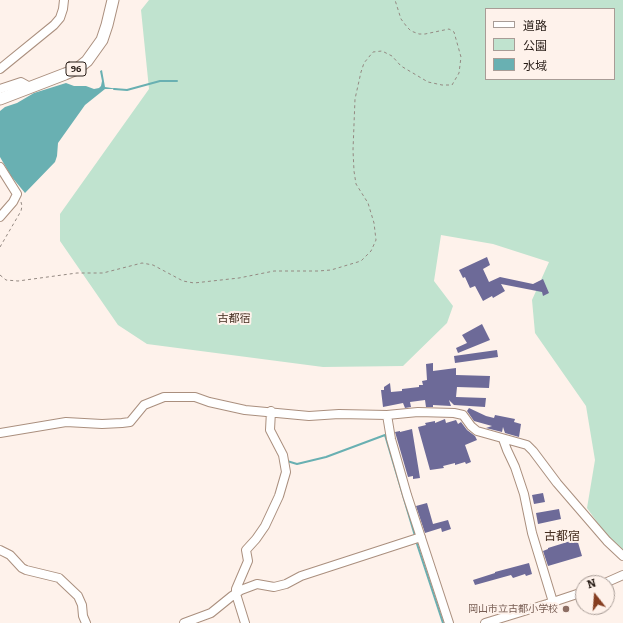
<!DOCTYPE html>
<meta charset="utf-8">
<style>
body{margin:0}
#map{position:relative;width:623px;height:623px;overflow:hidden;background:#fef2eb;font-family:Bitter,"Noto Sans JP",serif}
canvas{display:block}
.legend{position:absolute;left:485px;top:8px;width:130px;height:72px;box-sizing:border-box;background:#fef2eb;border:1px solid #a89c96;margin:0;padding:5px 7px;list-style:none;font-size:12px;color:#271c16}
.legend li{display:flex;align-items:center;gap:8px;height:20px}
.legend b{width:20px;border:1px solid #a89c96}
.north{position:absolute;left:575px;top:575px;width:40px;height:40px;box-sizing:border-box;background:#fef2eb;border:1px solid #a89c96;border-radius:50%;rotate:343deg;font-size:11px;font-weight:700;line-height:16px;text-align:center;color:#271c16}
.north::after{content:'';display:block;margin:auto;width:14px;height:18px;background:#863e21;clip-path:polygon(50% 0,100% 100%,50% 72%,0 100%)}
</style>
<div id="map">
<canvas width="623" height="623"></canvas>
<ul class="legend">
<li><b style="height:5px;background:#fff"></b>道路</li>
<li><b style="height:11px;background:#c0e3cf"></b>公園</li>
<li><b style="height:11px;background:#69b0b2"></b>水域</li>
</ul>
<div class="north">N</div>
</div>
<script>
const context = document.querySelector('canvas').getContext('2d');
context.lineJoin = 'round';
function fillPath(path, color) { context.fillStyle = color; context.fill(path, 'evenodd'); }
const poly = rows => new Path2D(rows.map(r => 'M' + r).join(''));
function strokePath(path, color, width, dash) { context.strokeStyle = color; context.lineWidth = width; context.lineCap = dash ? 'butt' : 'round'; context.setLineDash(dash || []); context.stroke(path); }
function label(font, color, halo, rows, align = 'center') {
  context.font = font + ' Bitter,"Noto Sans JP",serif'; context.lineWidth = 4; context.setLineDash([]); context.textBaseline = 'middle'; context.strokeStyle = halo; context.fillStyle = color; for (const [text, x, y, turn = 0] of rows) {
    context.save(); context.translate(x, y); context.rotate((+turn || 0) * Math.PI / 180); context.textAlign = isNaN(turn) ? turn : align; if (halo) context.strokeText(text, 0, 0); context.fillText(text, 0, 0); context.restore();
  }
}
fillPath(poly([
 [149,0,623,0,623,553,612,543,587,508,595,460,586,406,535,333,532,300,549,262,493,244,441,235,434,281,453,306,447,323,403,366,323,367,147,344,118,325,60,241,60,214,149,89,141,10],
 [486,9,614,9,614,79,486,79]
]), '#c0e3cf');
fillPath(poly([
 [102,70,105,87,118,89,105,89,85,105,58,143,57,156,55,162,25,193,11,176,0,157,0,111,5,107,17,103,34,93,66,83,74,86,86,86,94,89,99,88,101,86,102,81,100,71]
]), '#69b0b2');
strokePath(poly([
 [114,89,127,90,160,81,177,81],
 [287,461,297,464,326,457,385,435,415,536],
 [417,544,443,623]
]), '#69b0b2', 2);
fillPath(poly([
 [487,257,490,265,483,269,489,282,500,277,533,284,543,279,549,293,543,296,542,292,501,284,505,291,493,298,492,296,483,301,475,286,470,288,465,277,463,278,459,270],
 [482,324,490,340,458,353,456,348,467,343,462,335],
 [497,350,498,357,455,363,454,356],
 [433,363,433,371,456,368,456,375,490,376,489,388,457,387,456,397,486,398,485,407,454,405,449,400,451,406,433,405,433,407,426,407,425,400,410,402,411,407,405,408,403,403,383,407,381,390,384,390,384,387,390,383,391,392,402,391,402,389,419,387,419,385,423,385,422,381,427,380,426,364],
 [469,408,486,416,494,418,495,415,515,419,514,422,521,424,519,437,505,433,503,427,502,432,486,428,492,426,474,421,467,411],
 [445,419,446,423,456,420,458,424,461,422,467,430,475,436,477,440,465,445,471,462,466,464,465,462,455,465,455,463,443,466,444,468,430,470,418,427,426,425,425,423,435,421,435,423],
 [412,429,420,478,413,479,413,476,408,477,395,432,400,431,400,432],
 [543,493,545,502,534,504,532,495],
 [427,503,433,524,448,520,451,529,442,532,441,528,425,533,416,506],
 [559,509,561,519,538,524,536,513],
 [577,539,582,556,548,566,543,551,548,549,548,548],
 [529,563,532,574,526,576,525,574,513,578,511,575,475,585,473,580,495,573,495,572]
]), '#6d6a98');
const minor = poly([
 [0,69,54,25,60,18,63,9,64,0],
 [0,89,21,82,30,87],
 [0,167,17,194,13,202,0,217],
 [387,415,391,439,407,495,449,623],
 [0,433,66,422,102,424,122,423,130,422,144,405,164,397,195,397,209,402,245,410,309,416,339,414,387,415,418,412,454,413,463,415,471,426,477,431,527,445,533,451,557,483,607,541,623,556],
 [503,439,507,450,515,467,524,494,532,533,553,602],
 [0,550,10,555,22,568,26,570,59,578,78,596,82,605,83,616,86,623],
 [605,583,623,575],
 [184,623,211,613,232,596,241,590,257,584,274,587,286,584,301,576,421,537],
 [245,623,236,594,236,589,248,561,246,550,256,539,265,526,279,496,286,472,283,455,270,430,271,411],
 [485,623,547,604,583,592]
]);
const major = poly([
 [0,99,65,74,77,69,87,61,102,40,107,25,113,0]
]);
strokePath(minor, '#aa8f7e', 10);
strokePath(major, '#aa8f7e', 13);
strokePath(poly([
 [0,247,21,211,22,206,21,202],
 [0,275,6,280,18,281,77,273,103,273,142,263,153,265,183,281,194,283,239,278,274,271,318,271,331,270,361,261,371,251,376,240,374,223,368,203,356,184,354,171,353,150,355,99,361,72,364,63,373,52,382,51,392,56,401,66,428,82,442,85,452,85,459,73,461,57,454,32,449,29,425,34,419,34,411,31,407,27,401,19,395,0]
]), '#948982', 1, [3, 3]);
strokePath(minor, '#fff', 8);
strokePath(major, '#fff', 11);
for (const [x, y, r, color] of [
 [566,609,4,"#8d6e63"]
]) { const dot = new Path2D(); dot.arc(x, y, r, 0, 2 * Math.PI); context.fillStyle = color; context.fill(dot); strokePath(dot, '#fef2eb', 1.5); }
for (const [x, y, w] of [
 [76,69,20]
]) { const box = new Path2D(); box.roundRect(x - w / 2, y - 7, w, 14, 3); context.fillStyle = '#fef2eb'; context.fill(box); strokePath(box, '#271c16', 1); }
label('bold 9px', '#271c16', null, [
 ["96",76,69]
]);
label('10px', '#785e54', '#fef2eb', [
 ["岡山市立古都小学校",558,609]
], 'right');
label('11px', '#442d1f', '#fef2eb', [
 ["古都宿",234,319]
]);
label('12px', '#442d1f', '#fef2eb', [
 ["古都宿",562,537]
]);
</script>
